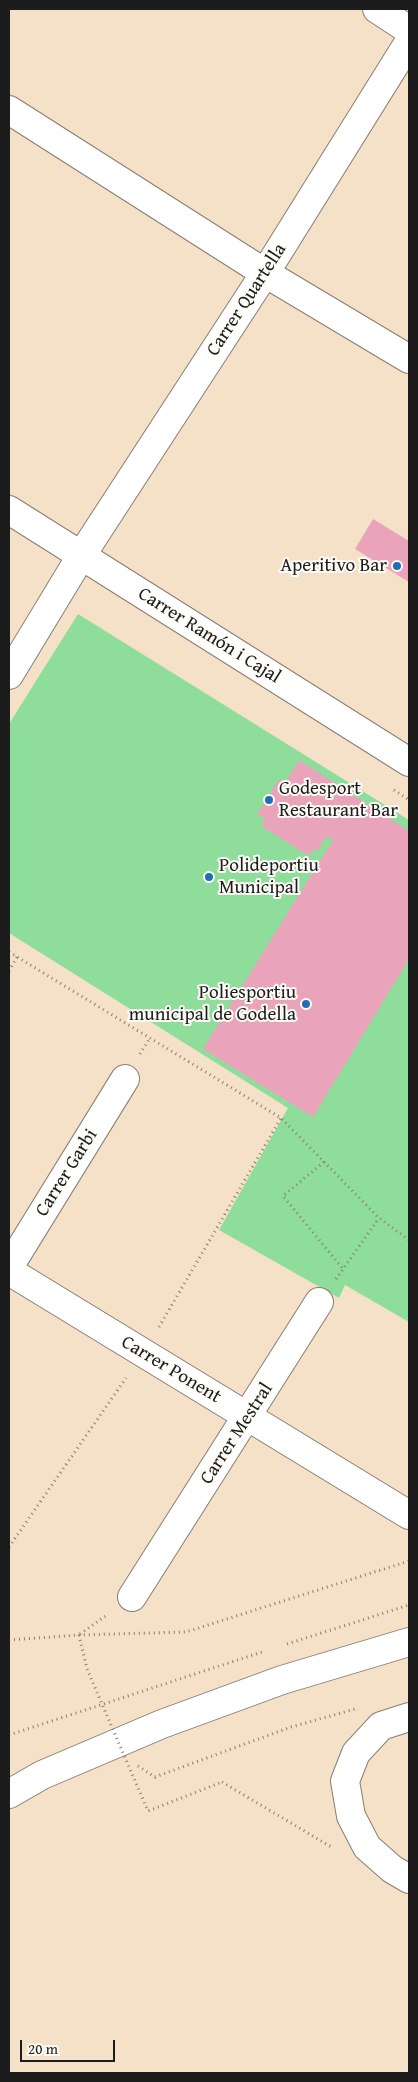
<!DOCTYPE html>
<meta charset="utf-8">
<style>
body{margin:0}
#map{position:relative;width:418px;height:2082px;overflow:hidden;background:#f4e1c7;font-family:"Gentium Book Plus",serif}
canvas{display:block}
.frame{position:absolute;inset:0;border:10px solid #1c1c1c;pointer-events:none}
.scale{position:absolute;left:20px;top:2040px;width:95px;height:22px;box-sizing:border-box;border:2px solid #1c1c1c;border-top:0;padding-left:6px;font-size:15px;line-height:18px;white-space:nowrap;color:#1c1c1c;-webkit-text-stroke:4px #fdfcf7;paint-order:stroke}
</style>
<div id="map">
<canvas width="418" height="2082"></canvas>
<div class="frame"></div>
<div class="scale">20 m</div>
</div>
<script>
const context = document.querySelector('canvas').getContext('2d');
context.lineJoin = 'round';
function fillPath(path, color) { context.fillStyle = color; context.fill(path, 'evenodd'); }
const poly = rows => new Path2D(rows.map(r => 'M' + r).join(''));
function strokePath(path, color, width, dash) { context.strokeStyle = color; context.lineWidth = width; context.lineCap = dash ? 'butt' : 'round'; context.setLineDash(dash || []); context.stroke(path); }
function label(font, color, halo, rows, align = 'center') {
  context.font = font + ' "Gentium Book Plus",serif'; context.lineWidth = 4; context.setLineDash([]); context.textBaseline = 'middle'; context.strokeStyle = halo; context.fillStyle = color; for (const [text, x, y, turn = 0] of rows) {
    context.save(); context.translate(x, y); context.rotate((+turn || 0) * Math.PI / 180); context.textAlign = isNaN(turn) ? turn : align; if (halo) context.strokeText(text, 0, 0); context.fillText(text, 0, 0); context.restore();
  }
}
fillPath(poly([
 [78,614,409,820,409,1322,345,1285,339,1298,219,1230,288,1108,9,933,9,724]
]), '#8fdd9b');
fillPath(poly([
 [373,519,409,541,409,582,355,549],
 [299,760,409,831,409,959,313,1117,203,1049,333,840,327,836,317,851,313,849,309,856,261,826,265,819,257,814,279,779,285,783]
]), '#e9a3bb');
const minor = poly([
 [377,9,409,30],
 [9,110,265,273,409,359],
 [9,675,81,556,265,273,409,42],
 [9,1267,125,1079],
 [9,1271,409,1515],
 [132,1597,319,1302],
 [409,1717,381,1726,356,1753,345,1781,351,1816,367,1847,392,1869,409,1879]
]);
const tertiary = poly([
 [9,510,409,762]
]);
const secondary = poly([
 [9,1794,42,1775,162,1724,282,1680,409,1642]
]);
strokePath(minor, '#887e72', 30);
strokePath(tertiary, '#887e72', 30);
strokePath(secondary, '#887e72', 30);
strokePath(poly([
 [394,790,409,800],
 [9,952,281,1118,379,1218,409,1240],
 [9,971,17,957],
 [140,1054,150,1038],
 [324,1162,283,1196,343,1269],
 [336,1279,379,1218],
 [159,1327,281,1118],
 [9,1547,126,1378],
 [80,1634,107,1615],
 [9,1640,79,1635,186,1632,409,1561],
 [287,1644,409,1605],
 [9,1735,262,1652],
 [138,1766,155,1777,291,1727,355,1709],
 [222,1782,333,1848]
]), '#887e72', 3, [1, 4]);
strokePath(minor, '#fff', 28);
strokePath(tertiary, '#fff', 28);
strokePath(secondary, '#fff', 28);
strokePath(poly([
 [79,1635,87,1669,148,1811,222,1782]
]), '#887e72', 3, [1, 4]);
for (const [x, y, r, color] of [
 [397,566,5,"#1f6fb2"],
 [269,800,5,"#1f6fb2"],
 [209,877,5,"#1f6fb2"],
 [306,1004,5,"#1f6fb2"]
]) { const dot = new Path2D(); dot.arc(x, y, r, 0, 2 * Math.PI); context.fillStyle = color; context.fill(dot); strokePath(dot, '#fdfcf7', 2); }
label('19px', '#1c1c1c', '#fdfcf7', [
 ["Carrer Quartella",247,300,-57],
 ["Carrer Ramón i Cajal",209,636,32],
 ["Carrer Garbi",67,1173,-58],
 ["Carrer Ponent",171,1370,31],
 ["Carrer Mestral",237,1434,-57]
]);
label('19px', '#1c1c1c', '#fdfcf7', [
 ["Aperitivo Bar",387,566],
 ["Godesport",279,789,"left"],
 ["Restaurant Bar",279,811,"left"],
 ["Polideportiu",219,866,"left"],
 ["Municipal",219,888,"left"],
 ["Poliesportiu",296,993],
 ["municipal de Godella",296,1015]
], 'right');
</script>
